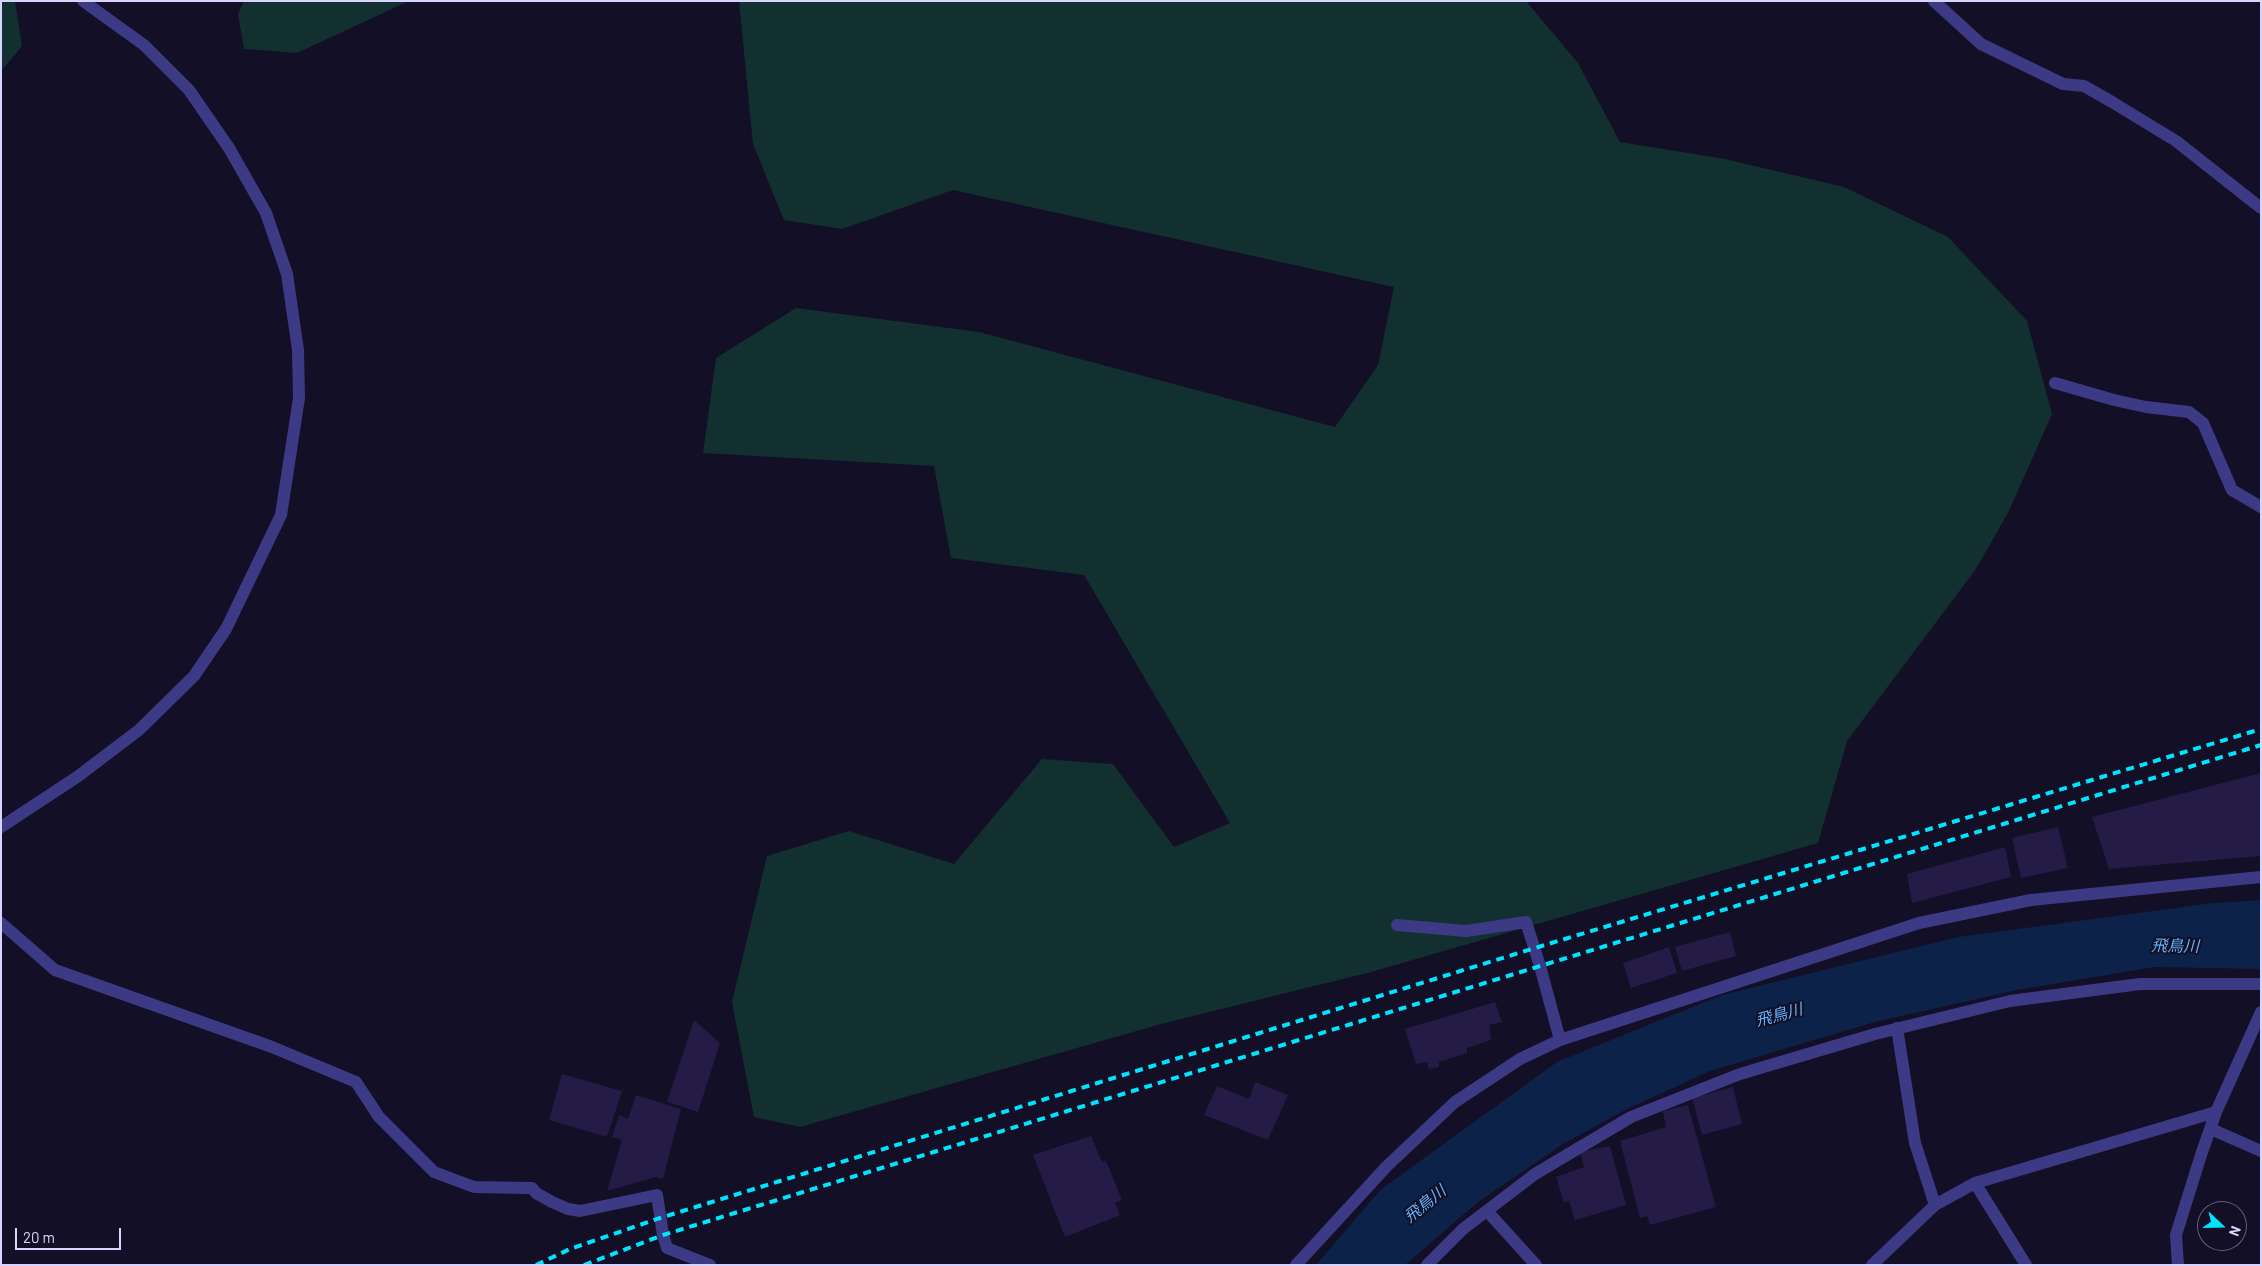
<!DOCTYPE html>
<meta charset="utf-8">
<style>
body{margin:0}
#map{position:relative;width:2262px;height:1266px;overflow:hidden;background:#130f26;font-family:Barlow,sans-serif}
canvas{display:block}
.frame{position:absolute;inset:0;border:2px solid #d9d4ff;pointer-events:none}
.north{position:absolute;left:2197px;top:1201px;width:50px;height:50px;box-sizing:border-box;background:#130f26;border:1px solid #625e7d;border-radius:50%;rotate:111deg;font-size:14px;font-weight:700;line-height:20px;text-align:center;color:#d9d4ff}
.north::after{content:'';display:block;margin:auto;width:18px;height:22px;background:#00e5ff;clip-path:polygon(50% 0,100% 100%,50% 72%,0 100%)}
.scale{position:absolute;left:15px;top:1228px;width:106px;height:22px;box-sizing:border-box;border:2px solid #d9d4ff;border-top:0;padding-left:6px;font-size:15px;line-height:18px;white-space:nowrap;color:#d9d4ff;-webkit-text-stroke:4px #130f26;paint-order:stroke}
</style>
<div id="map">
<canvas width="2262" height="1266"></canvas>
<div class="frame"></div>
<div class="north">N</div>
<div class="scale">20 m</div>
</div>
<script>
const context = document.querySelector('canvas').getContext('2d');
context.lineJoin = 'round';
function fillPath(path, color) { context.fillStyle = color; context.fill(path, 'evenodd'); }
const poly = rows => new Path2D(rows.map(r => 'M' + r).join(''));
function strokePath(path, color, width, dash) { context.strokeStyle = color; context.lineWidth = width; context.lineCap = dash ? 'butt' : 'round'; context.setLineDash(dash || []); context.stroke(path); }
function label(font, color, halo, rows, align = 'center') {
  context.font = font + ' Barlow,"Noto Sans JP",sans-serif'; context.lineWidth = 4; context.setLineDash([]); context.textBaseline = 'middle'; context.strokeStyle = halo; context.fillStyle = color; for (const [text, x, y, turn = 0] of rows) {
    context.save(); context.translate(x, y); context.rotate((+turn || 0) * Math.PI / 180); context.textAlign = isNaN(turn) ? turn : align; if (halo) context.strokeText(text, 0, 0); context.fillText(text, 0, 0); context.restore();
  }
}
fillPath(poly([
 [1,1,15,1,22,46,1,71],
 [244,1,409,1,297,53,244,49,238,14],
 [739,1,1526,1,1578,63,1620,142,1725,159,1844,187,1948,237,2027,321,2052,414,2008,513,1976,569,1847,741,1818,843,1371,972,1161,1024,800,1127,754,1117,732,1002,767,856,849,831,954,864,1042,759,1113,764,1174,847,1230,823,1084,575,951,558,934,466,703,453,716,358,796,308,979,332,1335,427,1378,365,1394,287,953,190,842,229,784,220,753,144]
]), '#12302f');
fillPath(poly([
 [2261,900,2261,969,2154,967,2017,990,1875,1022,1710,1071,1625,1110,1563,1144,1478,1202,1405,1265,1316,1265,1380,1190,1557,1062,1722,995,1958,937,2213,903]
]), '#0c2248');
fillPath(poly([
 [2261,773,2261,856,2109,869,2092,817],
 [2058,827,2068,868,2021,878,2012,838],
 [2005,847,2011,877,1912,903,1907,874],
 [1730,932,1736,956,1682,971,1675,947],
 [1669,947,1677,973,1631,988,1623,963],
 [1495,1002,1502,1022,1489,1025,1491,1040,1467,1048,1467,1053,1439,1062,1439,1067,1429,1069,1427,1062,1416,1064,1405,1029],
 [694,1020,720,1043,698,1112,667,1102],
 [562,1074,622,1091,607,1137,549,1120],
 [1255,1082,1288,1095,1268,1140,1204,1115,1217,1086,1249,1099],
 [1733,1087,1742,1124,1702,1135,1692,1098],
 [636,1095,681,1109,663,1179,656,1177,607,1191,622,1140,612,1137,619,1115,628,1119],
 [1688,1105,1716,1207,1650,1225,1647,1216,1640,1218,1620,1141,1666,1127,1663,1111],
 [1091,1136,1102,1162,1106,1161,1122,1200,1115,1203,1120,1215,1065,1237,1033,1155],
 [1610,1146,1626,1205,1575,1220,1569,1201,1564,1203,1556,1177,1584,1167,1580,1152]
]), '#241b47');
strokePath(poly([
 [1934,1,1981,44,2063,84,2084,86,2112,102,2176,141,2261,208],
 [2055,383,2114,400,2146,407,2189,412,2203,423,2232,490,2261,507],
 [1,827,77,777,139,730,194,676,226,629,281,515,299,398,298,350,287,274,266,213,229,148,189,90,144,45,83,1],
 [1,923,55,970,272,1047,356,1082,379,1117,434,1172,474,1187,532,1188,536,1193,552,1202,568,1209,580,1211,657,1195,663,1235,667,1248,710,1265],
 [1397,925,1466,931,1526,922,1540,966,1560,1040],
 [1897,1028,1915,1143,1935,1205],
 [2211,1129,2261,1151],
 [1975,1183,2026,1265],
 [1487,1211,1536,1265],
 [1296,1265,1387,1166,1455,1102,1520,1059,1560,1040,1919,923,2031,900,2261,877],
 [1427,1265,1463,1229,1535,1174,1631,1117,1740,1074,1875,1034,2010,1001,2140,984,2261,984],
 [1872,1265,1935,1205,1975,1183,2216,1112],
 [2178,1265,2176,1235,2201,1155,2216,1112,2261,1012]
]), '#3d3a85', 12);
strokePath(poly([
 [536,1265,570,1249,660,1218,1535,948,2261,729],
 [584,1265,663,1235,2261,745]
]), '#00e5ff', 4, [8, 6]);
label('italic 16px', '#62b6ff', '#130f26', [
 ["飛鳥川",2175,946,1],
 ["飛鳥川",1779,1015,-15],
 ["飛鳥川",1425,1204,-39]
]);
</script>
